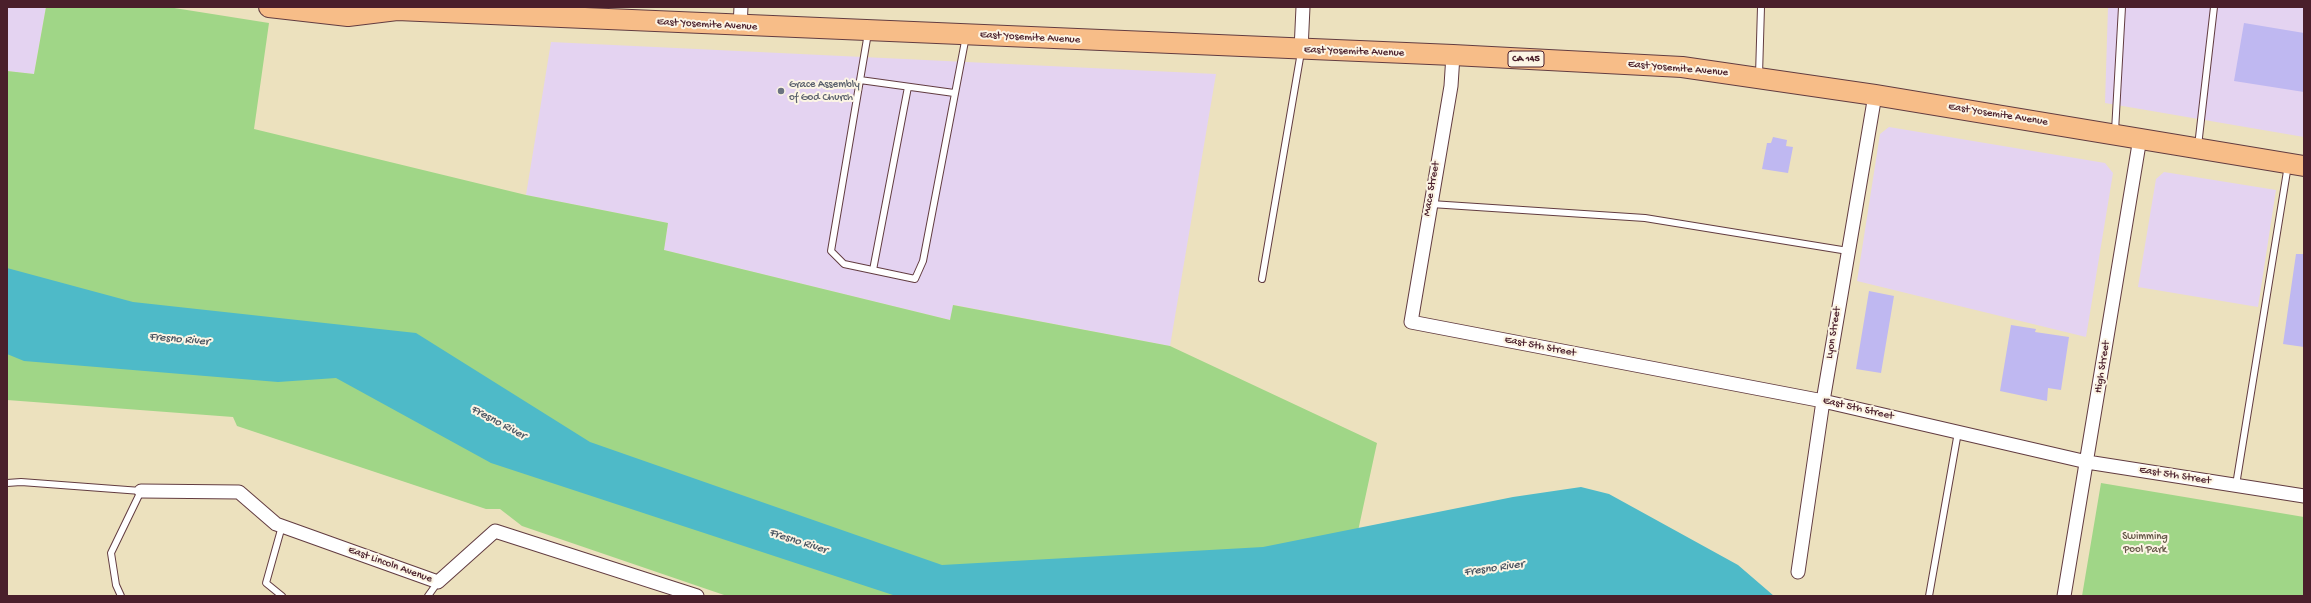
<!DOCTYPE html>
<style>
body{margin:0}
#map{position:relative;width:2311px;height:603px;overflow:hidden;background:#ece1be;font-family:"Gochi Hand",sans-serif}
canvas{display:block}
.frame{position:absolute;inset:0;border:8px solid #4a1f2b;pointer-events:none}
</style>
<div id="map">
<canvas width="2311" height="603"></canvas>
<div class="frame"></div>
</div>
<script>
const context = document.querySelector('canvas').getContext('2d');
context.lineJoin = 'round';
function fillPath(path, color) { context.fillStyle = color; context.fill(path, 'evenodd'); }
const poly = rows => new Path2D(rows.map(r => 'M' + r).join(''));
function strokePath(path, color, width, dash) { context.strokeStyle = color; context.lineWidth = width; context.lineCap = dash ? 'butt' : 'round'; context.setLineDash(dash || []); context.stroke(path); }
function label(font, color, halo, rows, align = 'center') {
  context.font = font + ' "Gochi Hand",sans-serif'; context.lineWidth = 4; context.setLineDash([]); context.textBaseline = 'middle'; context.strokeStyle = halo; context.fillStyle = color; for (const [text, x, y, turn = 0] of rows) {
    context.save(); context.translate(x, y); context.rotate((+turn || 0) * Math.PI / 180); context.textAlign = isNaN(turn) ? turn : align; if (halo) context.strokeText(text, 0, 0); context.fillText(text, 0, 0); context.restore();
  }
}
fillPath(poly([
 [7,7,46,7,34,74,7,71],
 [2108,7,2304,7,2304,137,2105,103],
 [551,42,1216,74,1170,346,954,305,950,320,664,250,668,223,526,195],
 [1889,127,2105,163,2113,173,2086,337,1857,281,1880,134],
 [2164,172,2276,190,2258,307,2138,287,2156,179]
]), '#e4d3f1');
fillPath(poly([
 [46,7,168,7,269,23,254,129,526,195,668,223,664,250,950,320,953,305,1170,346,1377,443,1344,596,727,596,522,526,500,509,486,509,237,426,233,417,7,400,7,71,34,74],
 [2101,483,2304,517,2304,596,2082,596]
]), '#a0d687');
fillPath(poly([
 [7,268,133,302,416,333,590,442,942,565,1263,547,1513,497,1581,487,1609,494,1738,565,1774,596,896,596,491,463,336,378,278,382,24,361,7,354]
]), '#4ebac8');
fillPath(poly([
 [2244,23,2304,33,2304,92,2234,81],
 [1773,137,1787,140,1786,146,1793,147,1788,173,1762,169,1767,143,1771,143],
 [2296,254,2304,254,2304,347,2283,344],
 [1869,291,1894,296,1881,373,1856,369],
 [2011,325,2036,329,2035,332,2069,337,2061,390,2048,388,2047,401,2000,391]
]), '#bfb8f1');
const lane = poly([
 [868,33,831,251,844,264,915,279,923,261,966,36],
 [1759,75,1761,7],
 [860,80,954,93],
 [2115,131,2122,7],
 [2198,146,2214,7],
 [1431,204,1645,218,1848,251],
 [873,270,908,87],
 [1262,279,1301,52],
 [7,483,21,482,141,491,111,553,116,585,121,596],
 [2236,485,2288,165],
 [282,596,266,583,282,526],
 [428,596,438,582],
 [1929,596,1958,432]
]);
const street = poly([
 [740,26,741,7],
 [1301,50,1303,7],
 [1453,55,1451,86,1411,322,1823,401,2087,462,2304,496],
 [141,491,239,492,276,524,438,582,495,531,697,596],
 [1798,572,1823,401,1875,95],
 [2064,596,2140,138]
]);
const primary = poly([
 [269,7,348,16,397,10,1453,55,1682,67,1875,95,2304,166]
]);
strokePath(lane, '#623c41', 8);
strokePath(street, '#623c41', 15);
strokePath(primary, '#623c41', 22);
strokePath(lane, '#fff', 6);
strokePath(street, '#fff', 13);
strokePath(primary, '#f7bd88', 20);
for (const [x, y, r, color] of [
 [781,91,4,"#6b7280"]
]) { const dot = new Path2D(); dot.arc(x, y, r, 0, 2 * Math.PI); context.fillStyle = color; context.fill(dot); strokePath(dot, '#fcf5e5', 1.5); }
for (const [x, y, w] of [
 [1526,59,36]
]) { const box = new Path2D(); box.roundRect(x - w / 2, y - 8, w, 16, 3); context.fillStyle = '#fcf5e5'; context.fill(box); strokePath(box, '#4a1f2b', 1); }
label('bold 10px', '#4a1f2b', null, [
 ["CA 145",1526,59]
]);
label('11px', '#4a1f2b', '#fcf5e5', [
 ["East Yosemite Avenue",707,25,3],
 ["East Yosemite Avenue",1030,38,3],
 ["East Yosemite Avenue",1354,52,2],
 ["East Yosemite Avenue",1678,69,5],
 ["East Yosemite Avenue",1998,115,9],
 ["Mace Street",1432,189,-80],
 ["Lyon Street",1834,333,-81],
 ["East 5th Street",1540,347,11],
 ["High Street",2103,367,-81],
 ["East 5th Street",1858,409,13],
 ["East 5th Street",2175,476,9],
 ["East Lincoln Avenue",390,565,20]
]);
label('11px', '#5b616d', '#fcf5e5', [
 ["Grace Assembly",789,85],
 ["of God Church",789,98]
], 'left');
label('11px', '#645647', '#fcf5e5', [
 ["Swimming",2145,537],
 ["Pool Park",2145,550]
]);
label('italic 12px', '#4b5562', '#fcf5e5', [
 ["Fresno River",179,340,5],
 ["Fresno River",498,423,28],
 ["Fresno River",798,542,18],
 ["Fresno River",1494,569,-8]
]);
</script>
